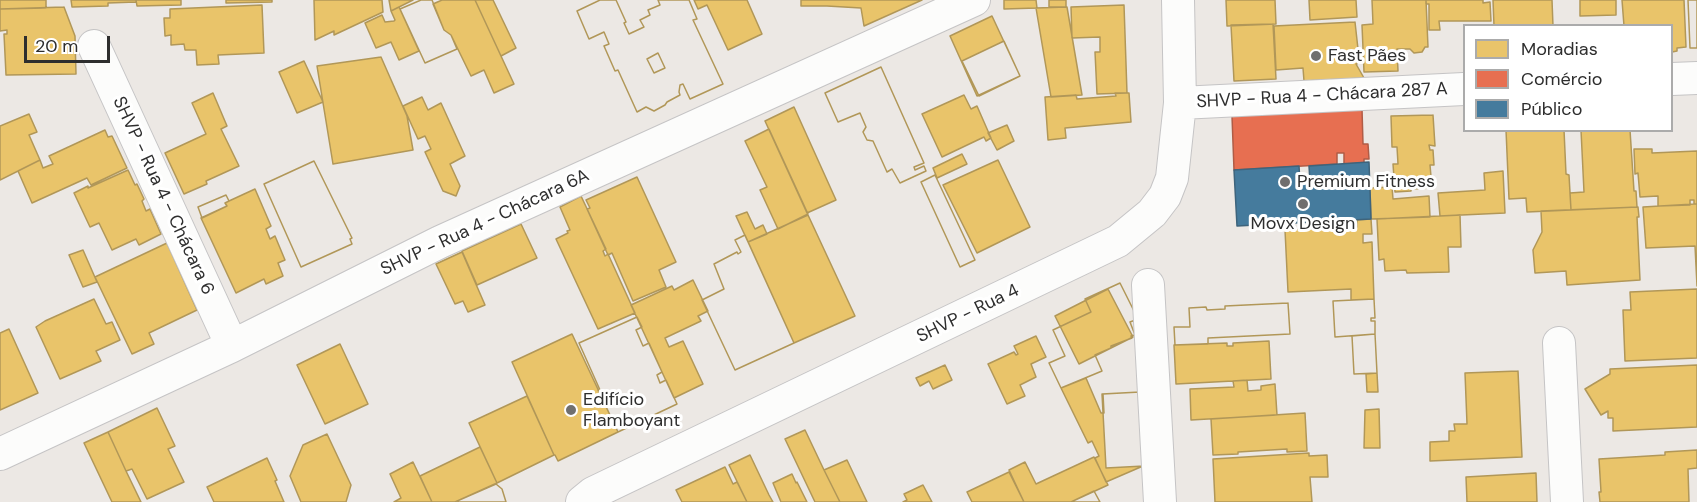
<!DOCTYPE html>
<meta charset="utf-8">
<style>
body{margin:0}
#map{position:relative;width:1697px;height:502px;overflow:hidden;background:#ece8e4;font-family:"DM Sans",sans-serif}
canvas{display:block}
.legend{position:absolute;left:1463px;top:24px;width:210px;height:108px;box-sizing:border-box;background:#fff;border:2px solid #ababab;margin:0;padding:8px 10px;list-style:none;font-size:18px;color:#2e2e2e}
.legend li{display:flex;align-items:center;gap:12px;height:30px}
.legend b{width:30px;border:2px solid #ababab}
.scale{position:absolute;left:24px;top:36px;width:86px;height:27px;box-sizing:border-box;border:3px solid #2e2e2e;border-top:0;padding-left:8px;font-size:18px;line-height:21px;white-space:nowrap;color:#2e2e2e;-webkit-text-stroke:4px #fff;paint-order:stroke}
</style>
<div id="map">
<canvas width="1697" height="502"></canvas>
<ul class="legend">
<li><b style="height:16px;background:#e9c46a"></b>Moradias</li>
<li><b style="height:16px;background:#e76f51"></b>Comércio</li>
<li><b style="height:16px;background:#457b9d"></b>Público</li>
</ul>
<div class="scale">20 m</div>
</div>
<script>
const context = document.querySelector('canvas').getContext('2d');
context.lineJoin = 'round';
function fillPath(path, color) { context.fillStyle = color; context.fill(path, 'evenodd'); }
const poly = rows => new Path2D(rows.map(r => 'M' + r).join(''));
function strokePath(path, color, width, dash) { context.strokeStyle = color; context.lineWidth = width; context.lineCap = dash ? 'butt' : 'round'; context.setLineDash(dash || []); context.stroke(path); }
function label(font, color, halo, rows, align = 'center') {
  context.font = font + ' "DM Sans",sans-serif'; context.lineWidth = 6; context.setLineDash([]); context.textBaseline = 'middle'; context.strokeStyle = halo; context.fillStyle = color; for (const [text, x, y, turn = 0] of rows) {
    context.save(); context.translate(x, y); context.rotate((+turn || 0) * Math.PI / 180); context.textAlign = isNaN(turn) ? turn : align; if (halo) context.strokeText(text, 0, 0); context.fillText(text, 0, 0); context.restore();
  }
}
const homes = poly([
 [0,0,46,0,46,8,0,9,0,0],
 [71,0,136,0,136,2,108,3,108,6,72,7,71,0],
 [136,0,181,0,181,5,137,6,136,0],
 [226,0,272,0,272,2,226,3,226,0],
 [314,0,382,0,383,12,334,35,334,31,315,40,314,0],
 [389,0,413,0,391,11,389,0],
 [421,0,432,0,444,30,451,35,457,49,425,63,400,9,421,0],
 [421,0,432,0,444,30,451,35,457,49,425,63,400,9,421,0],
 [442,0,475,0,514,84,494,93,484,70,471,76,451,35,444,30,433,4,442,0],
 [475,0,493,0,516,48,501,56,475,0],
 [600,0,616,0,626,22,624,23,629,34,644,27,640,20,650,15,648,10,660,5,658,0,689,0,697,19,693,20,723,84,690,99,683,84,680,85,679,92,680,95,667,102,665,105,654,111,646,107,637,112,618,70,615,71,604,46,609,44,604,32,589,39,577,11,600,0],
 [658,53,665,68,654,73,647,59,658,53],
 [600,0,616,0,626,22,624,23,629,34,644,27,640,20,650,15,648,10,660,5,658,0,689,0,697,19,693,20,723,84,690,99,683,84,680,85,679,92,680,95,667,102,665,105,654,111,646,107,637,112,618,70,615,71,604,46,609,44,604,32,589,39,577,11,600,0],
 [658,53,665,68,654,73,647,59,658,53],
 [694,0,747,0,762,34,728,50,707,5,698,9,694,0],
 [801,0,922,0,864,26,861,8,827,6,801,6,801,0],
 [1004,0,1036,0,1037,8,1004,9,1004,0],
 [1049,0,1066,0,1066,7,1049,7,1049,0],
 [1226,0,1275,0,1276,24,1227,26,1226,0],
 [1309,0,1356,0,1357,17,1310,20,1309,0],
 [1372,0,1426,0,1428,47,1425,47,1422,52,1414,53,1410,49,1397,49,1398,71,1364,72,1362,25,1373,24,1372,0],
 [1426,0,1483,0,1483,3,1490,2,1491,21,1439,21,1440,30,1429,30,1429,4,1426,4,1426,0],
 [1493,0,1552,0,1553,26,1494,26,1493,0],
 [1580,0,1616,0,1616,15,1580,16,1580,0],
 [1622,0,1684,0,1686,47,1677,48,1677,51,1672,52,1672,26,1624,26,1622,0],
 [1688,0,1697,0,1697,48,1690,48,1688,0],
 [1688,0,1697,0,1697,48,1690,48,1688,0],
 [262,5,264,53,218,55,219,64,197,65,196,50,185,50,184,44,171,45,171,35,165,36,164,18,170,18,170,9,262,5],
 [1124,5,1127,93,1097,94,1095,52,1100,52,1100,37,1072,38,1071,7,1124,5],
 [64,7,75,36,76,74,6,75,4,34,7,34,7,30,0,31,0,9,64,7],
 [399,7,419,51,399,60,391,42,376,48,365,23,382,15,385,22,394,21,395,20,391,11,399,7],
 [1067,7,1082,95,1051,97,1036,8,1067,7],
 [992,16,1020,76,977,96,950,36,992,16],
 [1355,22,1358,49,1356,49,1357,64,1356,64,1364,78,1304,81,1303,68,1276,70,1274,26,1355,22],
 [1273,24,1276,79,1234,81,1231,25,1273,24],
 [1004,41,1020,76,979,96,962,61,1004,41],
 [381,57,407,116,413,150,333,164,317,66,381,57],
 [304,61,323,102,297,113,279,72,304,61],
 [881,67,924,163,914,167,915,170,924,166,926,171,900,183,892,169,887,172,873,141,867,140,863,132,866,127,860,113,838,122,825,93,881,67],
 [881,67,924,163,914,167,915,170,924,166,926,171,900,183,892,169,887,172,873,141,867,140,863,132,866,127,860,113,838,122,825,93,881,67],
 [213,93,227,126,221,129,239,166,206,181,207,184,184,194,165,153,206,134,192,103,213,93],
 [1115,93,1129,93,1131,122,1065,128,1066,138,1048,140,1045,97,1076,95,1077,99,1116,96,1115,93],
 [964,95,971,109,977,106,991,138,986,141,984,137,942,157,922,114,964,95],
 [422,97,428,110,441,103,465,156,450,164,460,186,456,196,443,191,425,152,431,149,425,136,418,139,403,106,422,97],
 [794,107,836,200,807,213,765,121,794,107],
 [29,114,37,132,29,135,40,160,0,180,0,126,29,114],
 [1433,115,1435,146,1429,145,1430,150,1433,150,1434,165,1430,165,1432,188,1411,189,1411,191,1395,192,1393,164,1398,164,1397,147,1392,147,1391,116,1433,115],
 [1007,125,1014,141,997,150,988,133,1007,125],
 [769,129,808,214,778,229,760,190,767,187,745,141,769,129],
 [105,130,108,137,112,136,127,168,91,185,87,178,32,203,18,171,40,160,43,168,53,164,49,156,105,130],
 [1506,130,1564,130,1566,174,1569,175,1571,210,1527,212,1526,198,1509,199,1506,130],
 [1581,130,1630,130,1634,191,1636,191,1637,207,1571,210,1570,193,1584,192,1581,130],
 [1634,149,1652,149,1652,153,1697,151,1697,204,1694,204,1694,200,1690,200,1690,205,1658,206,1658,196,1640,197,1638,173,1635,174,1634,149],
 [962,154,967,164,937,178,933,168,962,154],
 [998,160,1030,227,977,253,943,185,998,160],
 [314,161,352,238,350,239,352,244,301,267,264,184,314,161],
 [314,161,352,238,350,239,352,244,301,267,264,184,314,161],
 [128,170,135,185,137,184,144,199,142,201,146,211,150,209,161,234,139,245,136,239,112,250,99,223,90,227,74,193,88,186,88,188,128,170],
 [1503,171,1505,213,1440,216,1438,193,1485,190,1484,173,1503,171],
 [935,175,975,260,960,267,921,182,935,175],
 [935,175,975,260,960,267,921,182,935,175],
 [637,177,676,262,659,270,666,287,633,301,612,253,608,255,587,209,590,208,586,200,637,177],
 [1392,187,1393,199,1429,196,1430,217,1371,219,1370,188,1392,187],
 [255,189,271,226,266,229,270,239,275,236,285,260,278,263,283,276,266,284,264,279,236,293,201,218,227,206,225,203,229,201,255,189],
 [226,195,229,201,225,203,227,206,202,218,198,207,226,195],
 [226,195,229,201,225,203,227,206,202,218,198,207,226,195],
 [581,196,606,249,603,251,605,256,608,254,635,313,598,329,556,239,568,233,567,231,570,230,560,207,581,196],
 [1694,204,1697,204,1697,286,1695,246,1646,248,1643,207,1694,204],
 [1638,207,1639,217,1637,217,1640,280,1567,285,1566,271,1535,273,1533,250,1542,232,1541,211,1638,207],
 [747,212,755,229,763,225,767,234,748,242,736,216,747,212],
 [808,215,855,316,794,343,748,242,808,215],
 [1460,215,1461,247,1448,247,1449,272,1407,273,1406,270,1385,271,1384,259,1379,260,1377,219,1460,215],
 [1371,219,1372,234,1363,234,1363,243,1372,242,1374,299,1351,300,1351,289,1288,292,1285,230,1357,227,1357,220,1371,219],
 [521,224,537,258,477,285,462,251,521,224],
 [745,235,794,343,735,370,702,300,724,289,714,264,737,252,738,254,741,252,735,240,745,235],
 [745,235,794,343,735,370,702,300,724,289,714,264,737,252,738,254,741,252,735,240,745,235],
 [167,243,197,310,149,333,154,344,132,354,95,277,167,243],
 [83,250,97,282,83,287,69,255,83,250],
 [462,252,485,305,468,312,463,301,455,304,436,264,462,252],
 [693,280,708,311,698,316,701,321,665,338,669,347,683,341,703,384,674,398,631,305,672,286,674,290,693,280],
 [1120,283,1138,319,1130,322,1135,335,1131,336,1132,338,1111,346,1111,348,1095,355,1102,371,1061,388,1049,363,1065,356,1053,330,1091,312,1085,299,1120,283],
 [1120,283,1138,319,1130,322,1135,335,1131,336,1132,338,1111,346,1111,348,1095,355,1102,371,1061,388,1049,363,1065,356,1053,330,1091,312,1085,299,1120,283],
 [1108,289,1133,337,1079,364,1055,316,1108,289],
 [1697,289,1697,358,1625,361,1623,310,1631,310,1630,292,1697,289],
 [94,299,106,324,112,322,120,340,96,351,101,361,60,379,36,327,45,321,94,299],
 [1374,299,1375,318,1371,318,1371,321,1375,321,1375,334,1335,337,1333,301,1374,299],
 [1374,299,1375,318,1371,318,1371,321,1375,321,1375,334,1335,337,1333,301,1374,299],
 [1288,303,1290,334,1208,338,1208,344,1175,345,1174,327,1190,327,1189,308,1206,307,1207,310,1225,309,1225,306,1288,303],
 [1288,303,1290,334,1208,338,1208,344,1175,345,1174,327,1190,327,1189,308,1206,307,1207,310,1225,309,1225,306,1288,303],
 [637,317,642,327,636,330,643,346,649,343,662,372,657,375,660,383,666,380,677,404,618,432,598,390,600,390,579,343,637,317],
 [637,317,642,327,636,330,643,346,649,343,662,372,657,375,660,383,666,380,677,404,618,432,598,390,600,390,579,343,637,317],
 [9,329,38,393,0,410,0,333,9,329],
 [572,334,618,432,558,461,555,455,554,455,512,362,572,334],
 [1375,334,1377,373,1354,374,1352,336,1375,334],
 [1375,334,1377,373,1354,374,1352,336,1375,334],
 [1036,336,1046,357,1031,364,1036,377,1020,385,1025,396,1007,404,988,364,1014,352,1016,355,1018,354,1014,346,1036,336],
 [1269,341,1271,379,1176,384,1174,345,1227,343,1227,346,1233,346,1233,343,1269,341],
 [340,344,368,404,325,424,297,365,340,344],
 [945,365,952,380,933,389,929,381,920,386,916,378,945,365],
 [1697,365,1697,427,1613,431,1613,418,1608,418,1608,411,1601,415,1585,389,1610,374,1610,369,1697,365],
 [1518,371,1522,457,1430,461,1430,442,1449,441,1449,431,1455,431,1454,424,1467,424,1465,373,1518,371],
 [1377,373,1378,392,1367,392,1366,374,1377,373],
 [1086,378,1101,413,1104,413,1103,394,1140,392,1143,466,1106,482,1095,458,1099,456,1092,441,1088,443,1061,388,1086,378],
 [1247,380,1248,391,1261,390,1261,386,1275,384,1277,415,1191,420,1190,389,1234,387,1233,381,1247,380],
 [1140,392,1144,466,1106,468,1102,394,1140,392],
 [527,396,554,455,497,483,469,423,527,396],
 [157,408,175,446,168,449,184,482,147,499,132,469,126,471,108,432,157,408],
 [1379,409,1380,448,1364,448,1365,410,1379,409],
 [1305,413,1307,451,1287,452,1287,449,1238,452,1238,454,1213,455,1211,419,1305,413],
 [805,430,824,470,840,502,815,502,785,439,805,430],
 [108,432,126,471,141,502,112,502,84,443,108,432],
 [327,434,351,485,346,502,301,502,290,476,303,445,327,434],
 [480,447,497,483,455,502,432,502,420,476,480,447],
 [1697,450,1697,468,1688,469,1689,502,1600,502,1599,492,1601,492,1599,459,1665,455,1665,452,1697,450],
 [1309,453,1309,456,1327,455,1328,477,1310,477,1312,502,1215,502,1213,459,1309,453],
 [750,455,769,495,773,502,747,502,729,465,750,455],
 [1094,457,1108,485,1071,502,1024,502,1009,470,1025,462,1036,484,1094,457],
 [267,458,277,480,275,481,284,502,214,502,207,487,267,458],
 [847,460,867,502,840,502,824,470,847,460],
 [413,462,432,502,394,502,401,498,390,474,413,462],
 [725,467,733,484,737,482,747,502,682,502,676,490,725,467],
 [1009,472,1024,502,972,502,967,492,1009,472],
 [1536,473,1537,502,1467,502,1466,477,1536,473],
 [792,474,796,483,797,482,807,502,781,502,773,483,792,474],
 [496,484,502,489,506,502,455,502,496,484],
 [496,484,502,489,506,502,455,502,496,484],
 [923,485,932,502,903,502,907,500,904,494,923,485],
 [1094,491,1100,502,1071,502,1094,491],
 [1094,491,1100,502,1071,502,1094,491]
]);
fillPath(homes, '#e9c46a');
strokePath(homes, '#b19758', 1.5);
const shops = poly([
 [1362,109,1363,144,1368,144,1369,159,1364,159,1364,163,1344,164,1344,153,1337,153,1337,164,1234,170,1232,116,1362,109]
]);
fillPath(shops, '#e76f51');
strokePath(shops, '#b05c46', 1.5);
const public = poly([
 [1369,162,1371,219,1237,226,1234,170,1299,166,1300,182,1310,182,1309,166,1369,162]
]);
fillPath(public, '#457b9d');
strokePath(public, '#3e647c', 1.5);
const minor = poly([
 [94,46,232,346],
 [1672,79,1697,78],
 [1180,103,1464,89],
 [1148,285,1160,502],
 [1559,343,1567,502],
 [0,454,232,346,440,242,974,0],
 [582,502,593,493,1118,241,1152,213,1165,196,1172,178,1180,103,1178,0]
]);
strokePath(minor, '#c5c4c5', 34);
strokePath(minor, '#fcfcfb', 32);
for (const [x, y, r, color] of [
 [1316,56,6,"#706f6e"],
 [1285,182,6,"#706f6e"],
 [1303,204,6,"#706f6e"],
 [571,410,6,"#706f6e"]
]) { const dot = new Path2D(); dot.arc(x, y, r, 0, 2 * Math.PI); context.fillStyle = color; context.fill(dot); strokePath(dot, '#fff', 2); }
label('18px', '#2e2e2e', '#fff', [
 ["Fast Pães",1328,56],
 ["Premium Fitness",1297,182],
 ["Movx Design",1303,224,"center"],
 ["Edifício",583,400],
 ["Flamboyant",583,421]
], 'left');
label('18px', '#2e2e2e', '#fff', [
 ["SHVP - Rua 4 - Chácara 287 A",1322,96,-3],
 ["SHVP - Rua 4 - Chácara 6",163,196,65],
 ["SHVP - Rua 4 - Chácara 6A",485,223,-25],
 ["SHVP - Rua 4",968,314,-26]
]);
</script>
